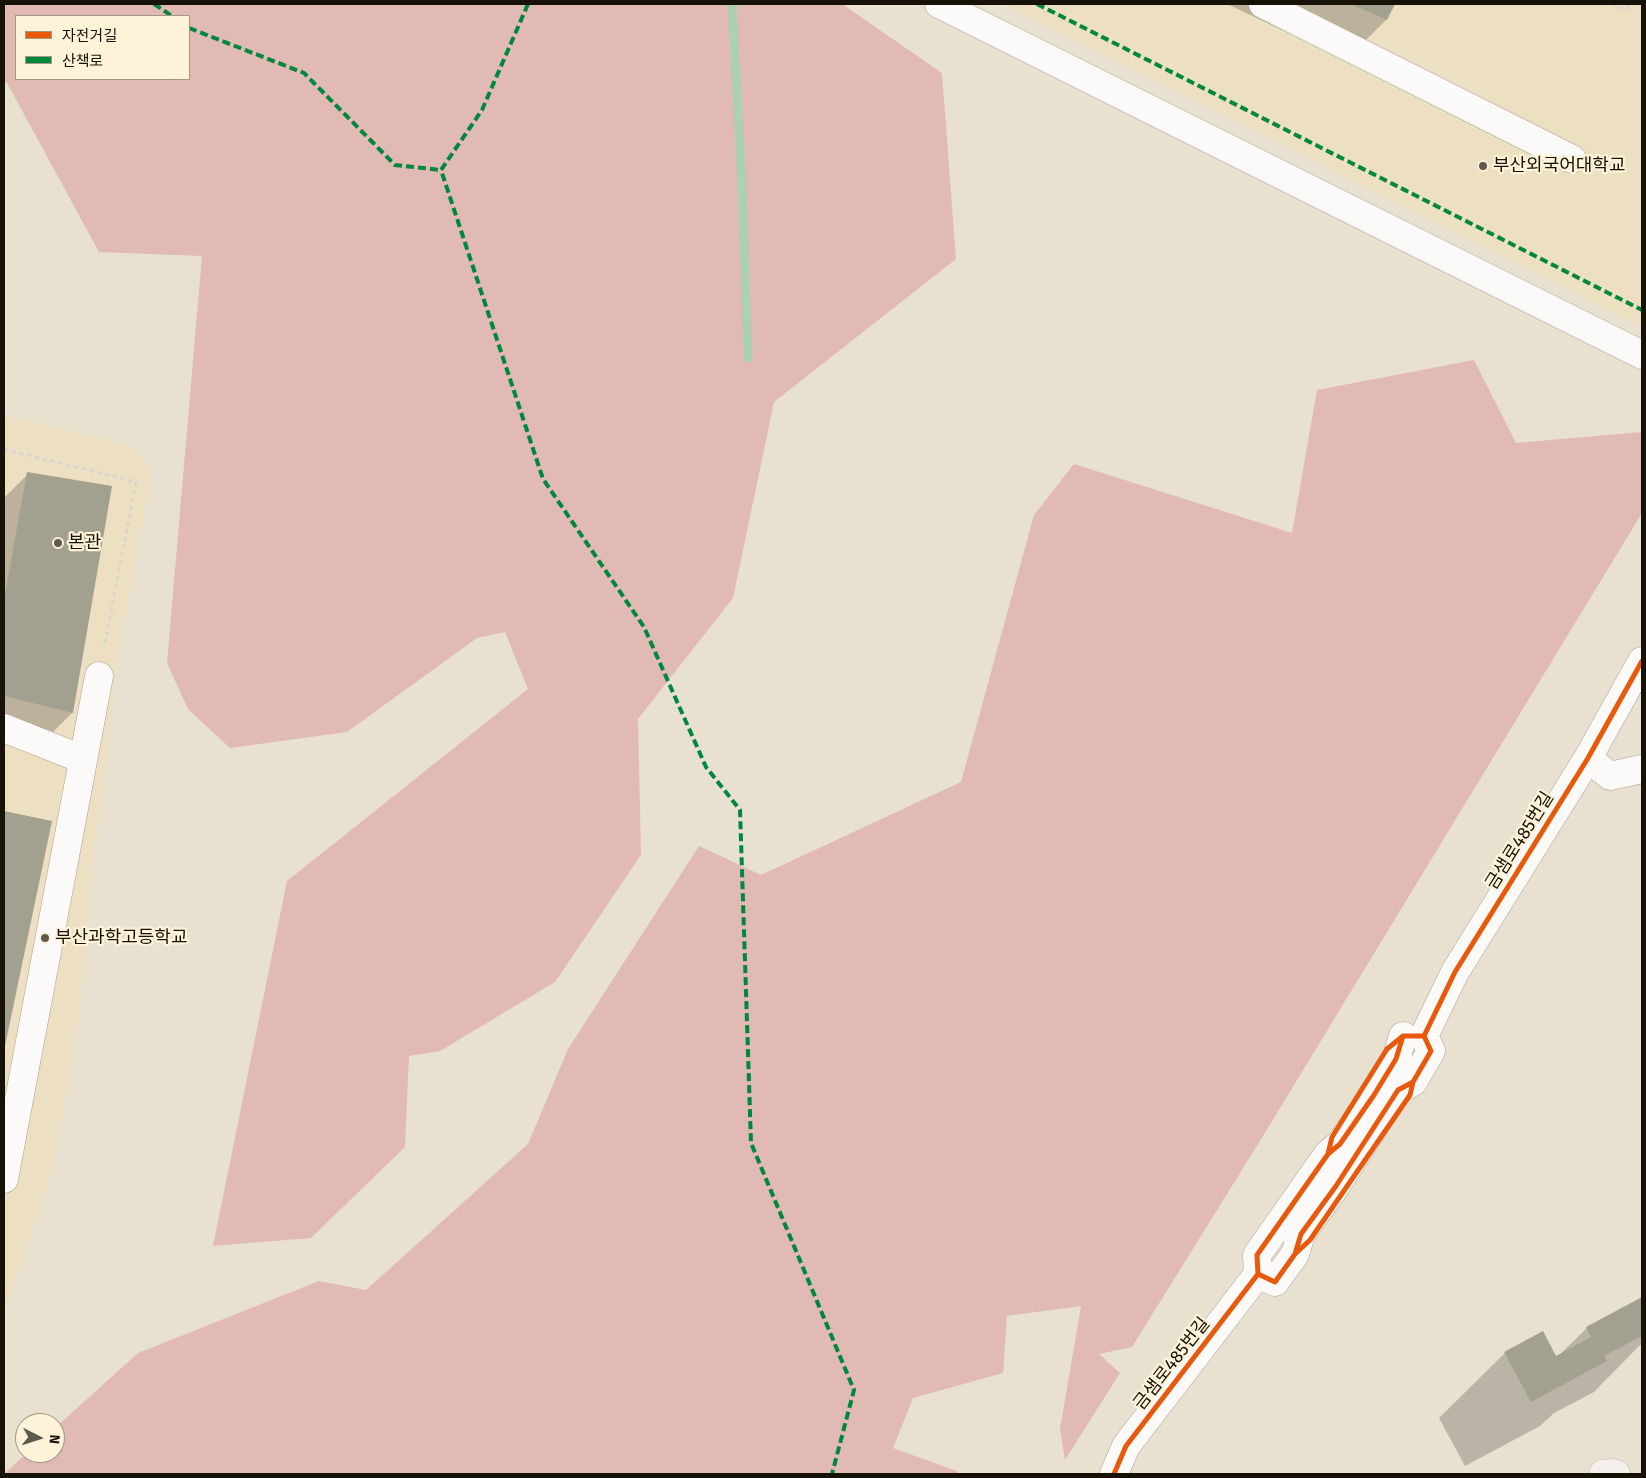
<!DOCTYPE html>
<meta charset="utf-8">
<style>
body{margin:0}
#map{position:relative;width:1646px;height:1478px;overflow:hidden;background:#e8e1d0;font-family:"Fira Sans","Noto Sans KR",sans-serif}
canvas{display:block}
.frame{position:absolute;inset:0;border:5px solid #171207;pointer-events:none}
.legend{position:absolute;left:15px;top:15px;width:175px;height:65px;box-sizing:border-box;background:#fef2d9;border:1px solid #a29885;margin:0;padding:6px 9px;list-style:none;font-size:15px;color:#171207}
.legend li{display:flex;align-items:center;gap:10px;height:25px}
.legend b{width:25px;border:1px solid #a29885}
.north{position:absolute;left:15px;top:1413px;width:50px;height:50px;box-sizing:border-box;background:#fef2d9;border:1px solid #a29885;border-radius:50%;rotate:95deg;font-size:14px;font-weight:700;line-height:20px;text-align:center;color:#171207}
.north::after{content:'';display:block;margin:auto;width:18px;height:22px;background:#605a4d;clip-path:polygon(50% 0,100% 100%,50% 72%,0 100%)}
</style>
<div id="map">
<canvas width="1646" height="1478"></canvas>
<div class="frame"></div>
<ul class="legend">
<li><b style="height:6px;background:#e8590c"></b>자전거길</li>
<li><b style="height:6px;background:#00873e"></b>산책로</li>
</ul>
<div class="north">N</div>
</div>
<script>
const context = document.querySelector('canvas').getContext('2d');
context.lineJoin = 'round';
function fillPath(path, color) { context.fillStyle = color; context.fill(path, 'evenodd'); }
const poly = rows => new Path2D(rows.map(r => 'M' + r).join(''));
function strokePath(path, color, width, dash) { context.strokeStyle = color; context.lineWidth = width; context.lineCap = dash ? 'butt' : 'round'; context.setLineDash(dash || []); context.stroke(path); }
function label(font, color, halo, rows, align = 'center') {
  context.font = font + ' "Fira Sans","Noto Sans KR",sans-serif'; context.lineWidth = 4.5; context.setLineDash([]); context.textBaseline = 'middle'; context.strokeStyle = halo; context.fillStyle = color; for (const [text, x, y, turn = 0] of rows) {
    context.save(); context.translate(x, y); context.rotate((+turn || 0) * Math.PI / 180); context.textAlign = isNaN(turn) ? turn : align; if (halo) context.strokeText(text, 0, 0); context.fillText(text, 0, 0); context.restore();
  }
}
fillPath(poly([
 [1006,4,1642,4,1642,328],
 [4,414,129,445,141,455,152,473,115,675,109,741,96,841,77,1035,53,1170,4,1315]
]), '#ecdfc2');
fillPath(poly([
 [4,4,842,4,942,73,956,259,774,402,733,598,638,719,641,855,555,982,440,1051,409,1056,405,1147,311,1238,213,1246,287,881,528,689,505,632,477,638,347,732,230,748,188,709,167,663,202,256,99,252,7,83,4,82],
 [16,16,189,16,189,79,16,79],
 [1474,360,1516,443,1642,432,1642,513,1263,1136,1132,1347,1099,1354,1120,1373,1065,1460,1060,1429,1081,1306,1007,1316,1003,1373,913,1398,893,1448,957,1471,958,1474,4,1474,27,1453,55,1453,55,1428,138,1353,319,1281,366,1290,528,1144,568,1049,699,846,761,875,961,782,1034,515,1074,464,1292,533,1317,390]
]), '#e1bab3');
fillPath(poly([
 [1227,4,1394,4,1386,20,1346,60],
 [28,474,110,487,72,713,44,741,4,730,4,498],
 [4,812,50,822,4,1044],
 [1642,1298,1642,1343,1594,1392,1554,1413,1540,1426,1465,1466,1439,1418,1505,1353,1556,1358,1587,1328]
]), '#0003');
strokePath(poly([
 [732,4,742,186,748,358]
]), '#acd1b2', 9);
fillPath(poly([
 [1351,4,1395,4,1387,20],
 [27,472,112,486,73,713,4,696,4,600],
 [4,811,52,821,5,1046,4,1046],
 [1642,1297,1642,1336,1604,1356,1607,1361,1531,1402,1504,1352,1543,1331,1556,1356,1591,1337,1586,1327]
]), '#a2a18f');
const minor = poly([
 [939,4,1642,355],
 [1263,4,1572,159],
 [4,728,82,759],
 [1588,758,1610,776,1642,769],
 [1424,1036,1455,972,1588,758,1642,661],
 [4,1179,99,676],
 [1258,1274,1275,1282,1295,1254,1301,1234,1336,1186,1398,1090,1413,1082,1431,1051,1424,1036],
 [1114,1474,1126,1446,1258,1274,1257,1255,1328,1154,1340,1144,1374,1095,1396,1059,1403,1036]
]);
const major = poly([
 [1603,1474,1612,1473,1616,1474]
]);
strokePath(minor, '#a9a396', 29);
strokePath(major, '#c4c1b8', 29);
strokePath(poly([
 [1612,4,1626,10,1629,4],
 [4,449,136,482,104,648]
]), '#d7d5d0', 3, [4, 4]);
strokePath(minor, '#fcfaf8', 28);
strokePath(major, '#f4f0ec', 28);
strokePath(poly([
 [154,4,172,16],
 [528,4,482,110,441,170,543,479,644,627,706,767,740,810,751,1143,854,1390,832,1474],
 [1037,4,1642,310],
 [189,28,304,73,395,165,441,170]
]), '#00873e', 4, [8, 4]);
strokePath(poly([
 [1424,1036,1455,972,1588,758,1642,661],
 [1328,1154,1332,1137,1387,1049,1403,1036,1424,1036],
 [1295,1254,1310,1240,1410,1095,1413,1082],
 [1258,1274,1275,1282,1295,1254,1301,1234,1336,1186,1398,1090,1413,1082,1431,1051,1424,1036],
 [1114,1474,1126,1446,1258,1274,1257,1255,1328,1154,1340,1144,1374,1095,1396,1059,1403,1036]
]), '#e8590c', 5);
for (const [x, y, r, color] of [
 [1483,166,5,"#605a4d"],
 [58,543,5,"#605a4d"],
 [45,938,5,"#605a4d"]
]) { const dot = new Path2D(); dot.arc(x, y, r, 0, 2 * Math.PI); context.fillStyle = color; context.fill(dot); strokePath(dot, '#fef2d9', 2); }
label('18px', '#171207', '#fef2d9', [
 ["부산외국어대학교",1493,166],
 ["본관",68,543],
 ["부산과학고등학교",55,938]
], 'left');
label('18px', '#171207', '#fef2d9', [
 ["금샘로485번길",1520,841,-58],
 ["금샘로485번길",1172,1364,-52]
]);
</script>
